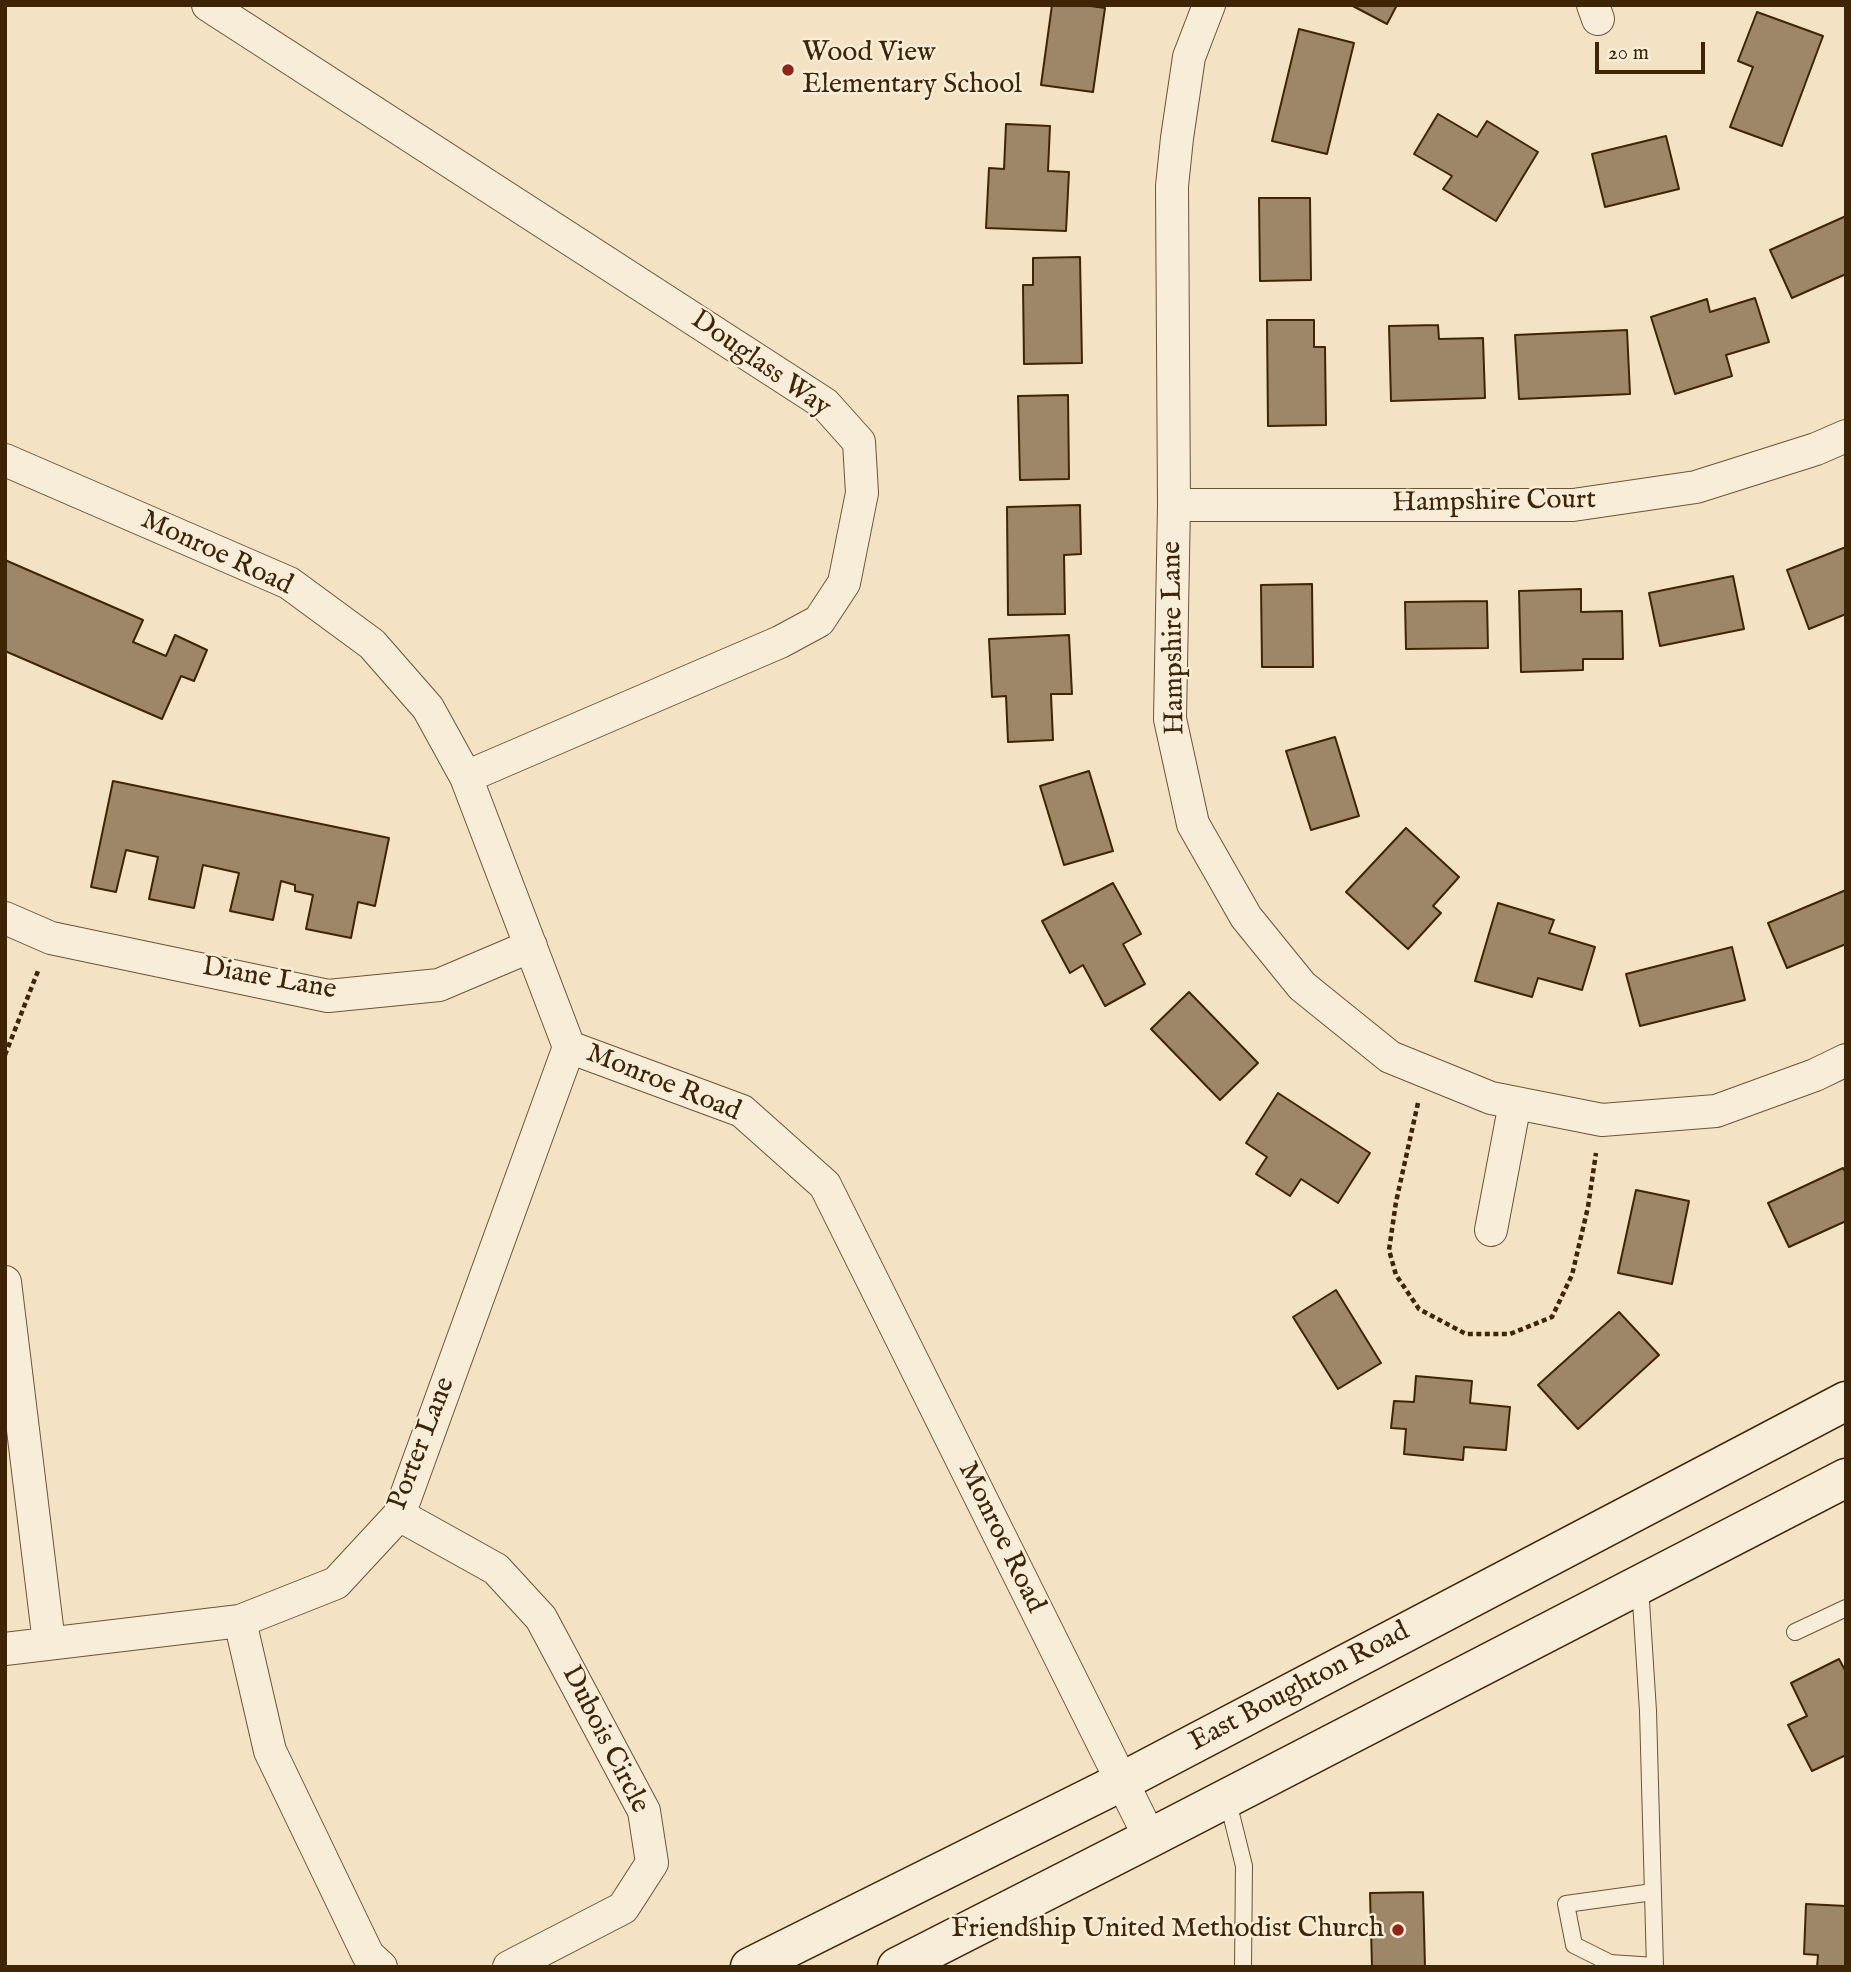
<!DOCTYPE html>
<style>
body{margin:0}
#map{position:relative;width:1851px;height:1972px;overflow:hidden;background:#f3e3c4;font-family:"IM FELL English",serif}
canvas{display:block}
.frame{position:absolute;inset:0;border:7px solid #3f2405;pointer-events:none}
.scale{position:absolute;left:1595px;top:42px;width:110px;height:32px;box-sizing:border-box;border:4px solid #3f2405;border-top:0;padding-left:9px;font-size:21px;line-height:24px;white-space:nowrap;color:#3f2405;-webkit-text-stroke:5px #f7edd9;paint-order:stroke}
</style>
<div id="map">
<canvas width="1851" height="1972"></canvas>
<div class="frame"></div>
<div class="scale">20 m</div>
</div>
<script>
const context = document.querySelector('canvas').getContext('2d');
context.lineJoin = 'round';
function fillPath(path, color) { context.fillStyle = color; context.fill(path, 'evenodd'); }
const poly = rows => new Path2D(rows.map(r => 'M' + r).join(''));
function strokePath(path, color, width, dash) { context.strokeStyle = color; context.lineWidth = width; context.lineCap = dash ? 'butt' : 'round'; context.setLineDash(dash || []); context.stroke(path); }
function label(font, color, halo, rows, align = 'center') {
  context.font = font + ' "IM FELL English",serif'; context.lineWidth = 5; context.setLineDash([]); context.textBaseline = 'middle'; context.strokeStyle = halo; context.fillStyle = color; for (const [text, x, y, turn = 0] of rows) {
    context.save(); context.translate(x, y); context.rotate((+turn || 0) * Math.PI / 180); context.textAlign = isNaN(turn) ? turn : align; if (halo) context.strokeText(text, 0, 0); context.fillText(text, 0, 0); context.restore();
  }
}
const building = poly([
 [1052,5,1083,5,1105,8,1093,92,1041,85,1052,5],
 [1351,5,1397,5,1387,24,1351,5],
 [1757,12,1823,36,1782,146,1730,127,1753,67,1738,61,1757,12],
 [1299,29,1354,43,1327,154,1272,141,1299,29],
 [1438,114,1477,137,1487,121,1538,152,1496,221,1443,189,1452,176,1414,154,1438,114],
 [1006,124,1050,126,1048,171,1069,172,1066,231,986,228,989,168,1004,169,1006,124],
 [1666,136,1679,189,1605,207,1592,154,1666,136],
 [1259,198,1310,198,1311,280,1260,281,1259,198],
 [1846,216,1846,274,1792,298,1770,250,1846,216],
 [1080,257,1082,363,1024,364,1023,285,1033,285,1033,258,1080,257],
 [1755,298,1769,342,1726,355,1732,376,1675,394,1651,317,1707,299,1710,312,1755,298],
 [1267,320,1314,320,1314,347,1325,347,1326,425,1268,426,1267,320],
 [1438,325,1439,339,1483,338,1485,398,1391,401,1389,326,1438,325],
 [1627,330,1630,394,1519,399,1515,335,1627,330],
 [1068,395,1069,479,1020,480,1018,396,1068,395],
 [1080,505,1081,554,1064,555,1065,614,1008,615,1007,507,1080,505],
 [1846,547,1846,614,1809,629,1787,570,1846,547],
 [5,560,143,620,133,642,166,656,175,635,207,650,194,681,181,676,162,719,5,651,5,560],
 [1733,576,1744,629,1660,646,1649,593,1733,576],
 [1312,584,1313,667,1262,667,1261,585,1312,584],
 [1581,589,1581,612,1622,611,1623,659,1583,659,1583,670,1521,672,1519,591,1581,589],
 [1487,601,1488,648,1406,649,1405,602,1487,601],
 [1069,635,1072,694,1051,694,1053,740,1008,742,1006,696,992,697,989,639,1069,635],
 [1335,737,1359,816,1311,830,1286,751,1335,737],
 [1089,771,1113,851,1064,865,1040,786,1089,771],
 [113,781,389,838,375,906,358,902,351,938,306,929,313,895,295,891,295,885,281,881,273,920,230,911,239,873,203,865,194,908,149,899,158,857,126,850,116,892,91,887,113,781],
 [1406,828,1459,877,1433,906,1441,913,1408,949,1346,892,1406,828],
 [1113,883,1141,934,1123,944,1145,984,1105,1006,1083,965,1070,973,1042,921,1113,883],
 [1846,890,1846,944,1787,968,1768,923,1846,890],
 [1498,903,1554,920,1549,933,1595,947,1582,990,1538,978,1532,997,1475,981,1498,903],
 [1732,947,1745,1000,1640,1026,1626,974,1732,947],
 [1189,992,1258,1063,1220,1100,1151,1029,1189,992],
 [1278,1093,1370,1153,1338,1203,1301,1179,1290,1196,1256,1174,1267,1157,1246,1143,1278,1093],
 [1843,1168,1846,1173,1846,1221,1789,1247,1768,1203,1843,1168],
 [1636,1190,1689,1201,1672,1284,1618,1273,1636,1190],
 [1336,1290,1381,1363,1338,1389,1293,1317,1336,1290],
 [1619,1312,1659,1355,1578,1429,1538,1385,1619,1312],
 [1416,1376,1472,1381,1470,1403,1510,1407,1506,1450,1464,1447,1463,1460,1404,1454,1406,1429,1391,1428,1394,1401,1414,1402,1416,1376],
 [1839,1659,1846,1672,1846,1755,1812,1771,1788,1725,1807,1716,1791,1683,1839,1659],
 [1423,1892,1425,1967,1372,1967,1370,1893,1423,1892],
 [1806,1904,1846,1906,1846,1967,1817,1967,1818,1955,1804,1954,1806,1904]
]);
fillPath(building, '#9d8768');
strokePath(building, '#3f2405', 2);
const service = poly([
 [1640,1586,1648,1711,1655,1967],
 [1795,1632,1846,1608],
 [1227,1798,1244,1866,1243,1967],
 [1653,1892,1566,1904,1574,1945,1610,1963,1655,1966]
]);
const minor = poly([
 [208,5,825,404,859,442,862,493,844,583,819,621,780,642,466,777],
 [1209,5,1189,57,1177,138,1172,186,1174,505,1170,719,1193,824,1246,917,1302,986,1390,1057,1491,1098,1602,1120,1716,1111,1815,1075,1846,1060],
 [1593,5,1598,19],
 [5,460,289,583,372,644,428,708,466,777,569,1047,742,1111,825,1185,1150,1838],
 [1174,505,1573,505,1696,487,1816,449,1846,436],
 [5,918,51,938,328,996,439,985,531,946],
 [1491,1230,1515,1103],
 [5,1282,49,1643],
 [399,1515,496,1569,541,1618,644,1811,652,1863,623,1908,509,1967],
 [240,1621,270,1751,368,1955,381,1967],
 [5,1649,240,1621,336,1583,399,1515,569,1047]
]);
const secondary = poly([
 [750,1967,1121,1782,1846,1401],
 [897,1967,1150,1838,1846,1478]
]);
strokePath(service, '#6c5435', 18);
strokePath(minor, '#6c5435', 34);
strokePath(secondary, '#3f2405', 41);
strokePath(poly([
 [5,1055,38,971],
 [1418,1103,1396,1202,1389,1250,1396,1275,1419,1309,1466,1334,1510,1334,1552,1317,1572,1275,1588,1207,1596,1153]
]), '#3f2405', 4.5, [5, 3.5]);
strokePath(service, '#f7edd9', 16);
strokePath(minor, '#f7edd9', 32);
strokePath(secondary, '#f7edd9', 38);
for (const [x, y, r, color] of [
 [788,70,7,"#8f2418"],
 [1398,1930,7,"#8f2418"]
]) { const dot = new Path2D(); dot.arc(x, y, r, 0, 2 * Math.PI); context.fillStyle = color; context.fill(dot); strokePath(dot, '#f7edd9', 2.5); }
label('28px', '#3f2405', '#f7edd9', [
 ["Wood View",802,54],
 ["Elementary School",802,86],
 ["Friendship United Methodist Church",1384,1930,"right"]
], 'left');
label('28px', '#3f2405', '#f7edd9', [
 ["Douglass Way",760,365,35],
 ["Hampshire Court",1494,503,-1],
 ["Monroe Road",216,554,25],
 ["Hampshire Lane",1175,638,-91],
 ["Diane Lane",269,980,10],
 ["Monroe Road",663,1084,22],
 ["Porter Lane",423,1444,-69],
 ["Monroe Road",1000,1538,64],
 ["East Boughton Road",1300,1688,-28],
 ["Dubois Circle",604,1740,63]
]);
</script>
